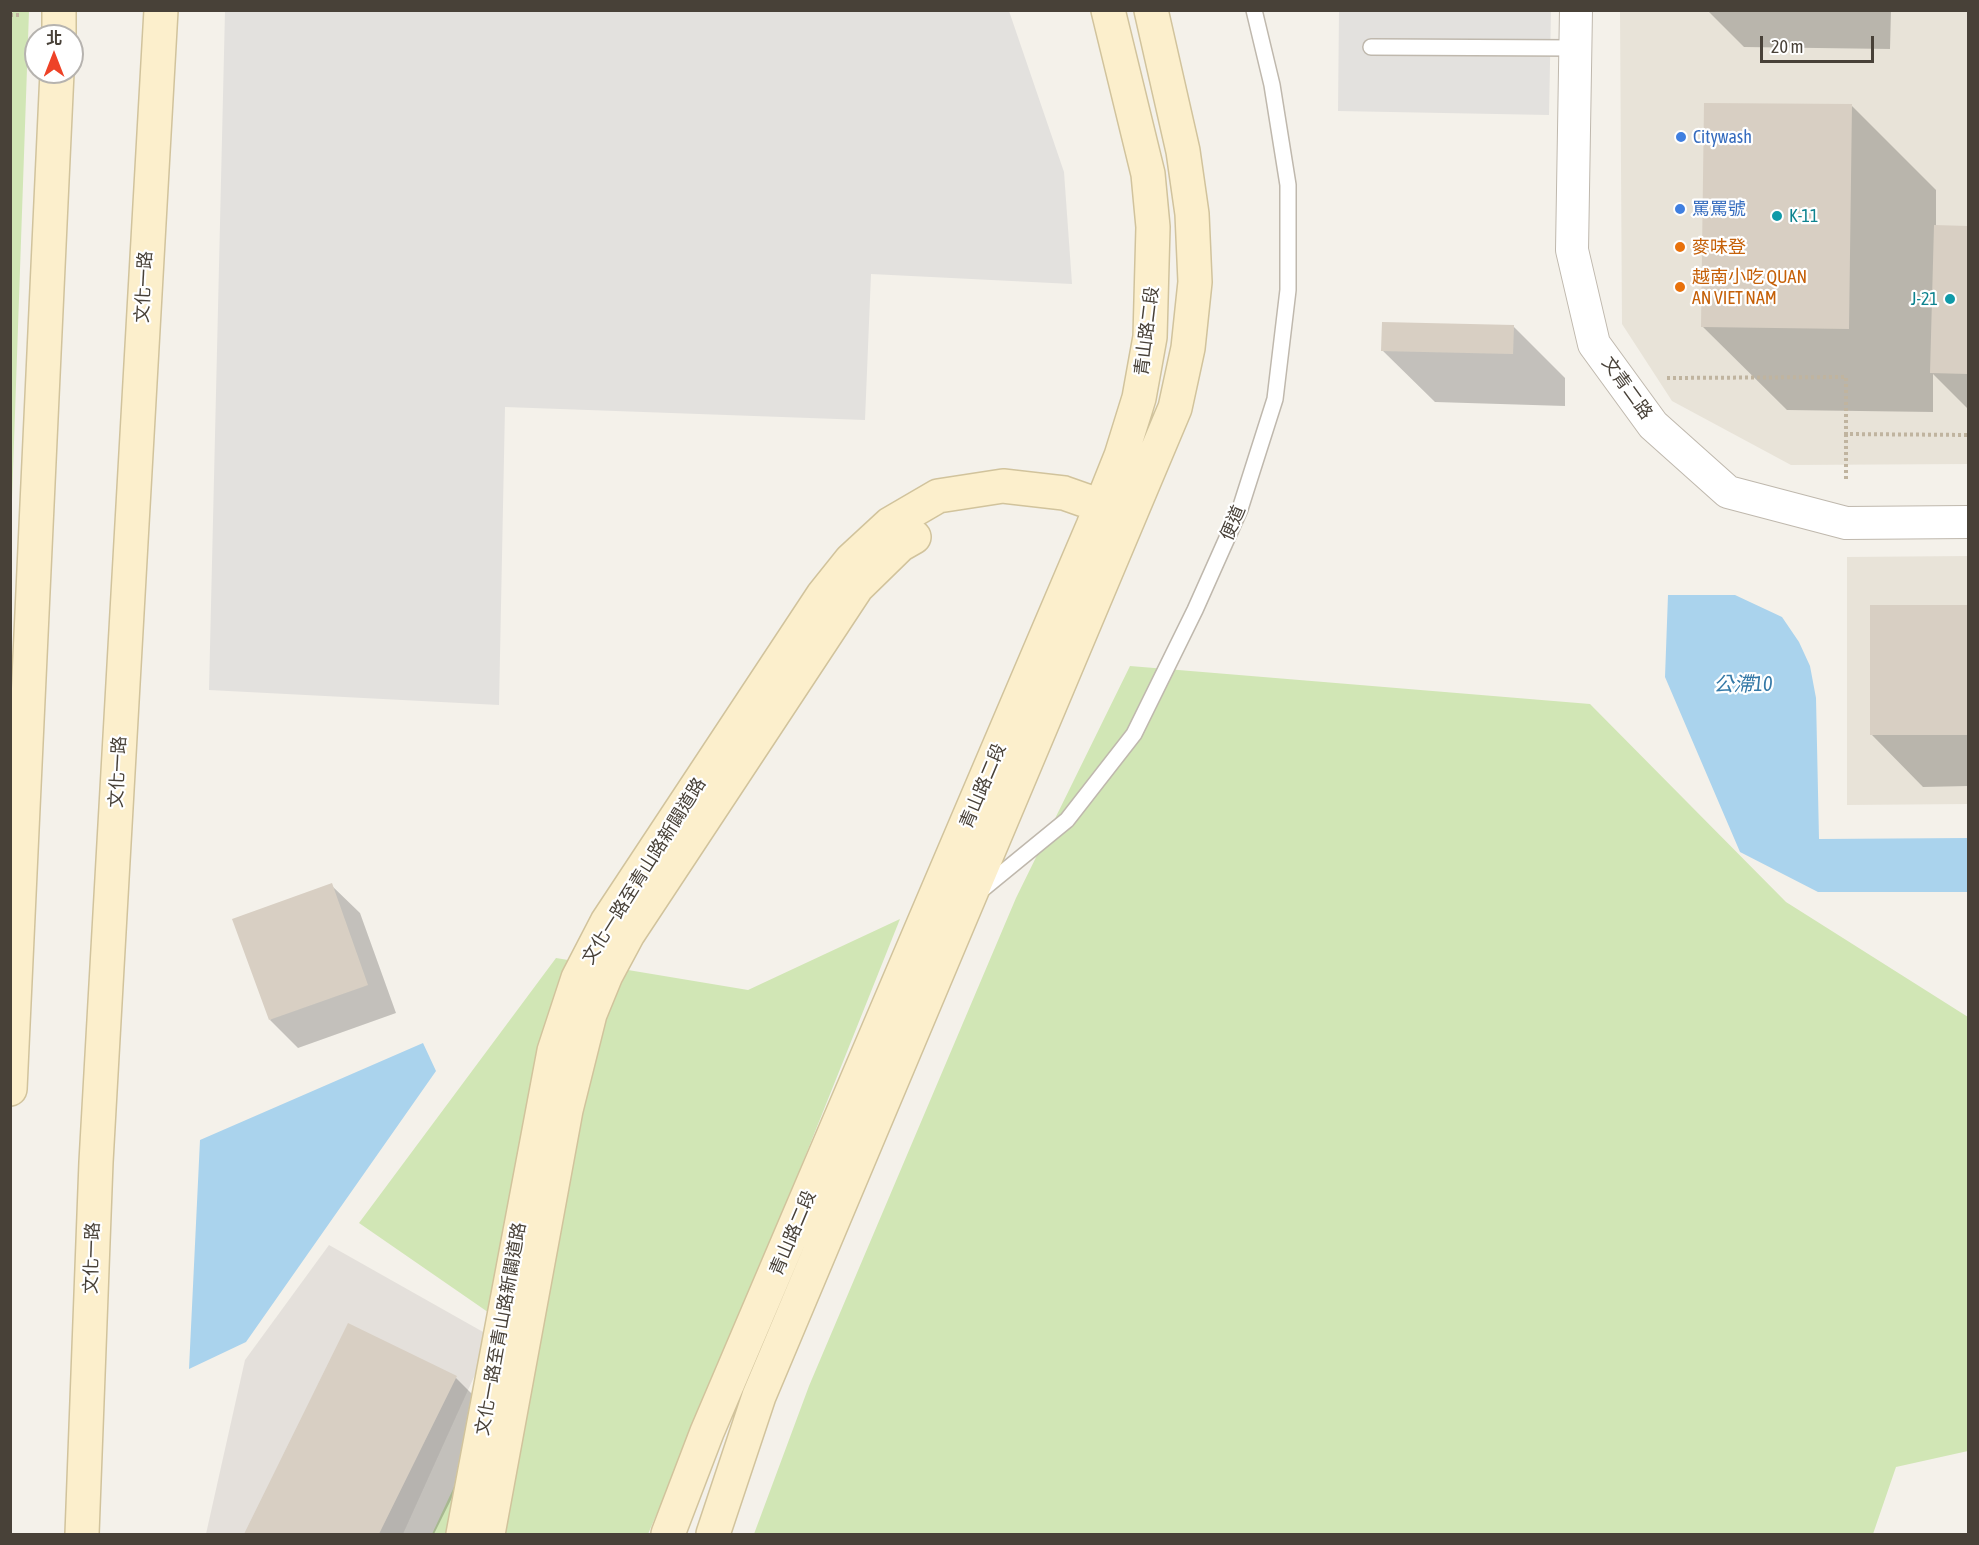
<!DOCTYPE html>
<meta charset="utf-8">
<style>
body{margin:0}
#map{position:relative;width:1979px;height:1545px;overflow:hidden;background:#f4f1ea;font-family:"Asap Condensed","Noto Sans TC",sans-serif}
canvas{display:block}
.frame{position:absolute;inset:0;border:12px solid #484138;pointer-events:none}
.north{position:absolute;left:24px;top:24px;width:60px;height:60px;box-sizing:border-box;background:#fff;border:2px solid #b6b3af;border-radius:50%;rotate:0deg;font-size:16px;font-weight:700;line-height:24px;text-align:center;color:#484138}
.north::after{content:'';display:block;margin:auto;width:21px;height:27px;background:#ee4227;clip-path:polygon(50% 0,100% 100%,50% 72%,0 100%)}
.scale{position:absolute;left:1760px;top:36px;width:114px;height:27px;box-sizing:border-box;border:3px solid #484138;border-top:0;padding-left:8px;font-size:18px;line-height:21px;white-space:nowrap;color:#484138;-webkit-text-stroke:4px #fff;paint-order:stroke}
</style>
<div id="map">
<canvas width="1979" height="1545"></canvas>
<div class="frame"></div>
<div class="north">北</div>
<div class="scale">20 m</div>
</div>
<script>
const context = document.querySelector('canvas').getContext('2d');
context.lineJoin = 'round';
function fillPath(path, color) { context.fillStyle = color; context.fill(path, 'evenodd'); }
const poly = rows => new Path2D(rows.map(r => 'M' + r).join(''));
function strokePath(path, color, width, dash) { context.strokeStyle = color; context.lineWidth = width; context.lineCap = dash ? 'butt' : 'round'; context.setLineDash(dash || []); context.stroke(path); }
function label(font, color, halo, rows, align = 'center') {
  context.font = font + ' "Asap Condensed","Noto Sans TC",sans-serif'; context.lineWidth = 4.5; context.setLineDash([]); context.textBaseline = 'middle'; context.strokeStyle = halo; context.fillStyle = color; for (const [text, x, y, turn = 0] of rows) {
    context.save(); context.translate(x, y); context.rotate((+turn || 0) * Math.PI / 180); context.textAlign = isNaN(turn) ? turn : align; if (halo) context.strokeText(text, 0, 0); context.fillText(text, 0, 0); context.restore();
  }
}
fillPath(poly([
 [1620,11,1968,11,1968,464,1791,465,1672,401,1622,324],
 [1968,556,1968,804,1847,805,1847,557]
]), '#e8e3d8');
fillPath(poly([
 [329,1245,492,1337,403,1534,206,1534,245,1360]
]), '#e4e0db');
fillPath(poly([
 [29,11,11,528,10,11],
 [1130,666,1590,704,1786,902,1968,1017,1968,1451,1896,1467,1873,1534,754,1534,809,1386,1016,898],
 [900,919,725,1357,648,1534,432,1534,524,1337,359,1223,556,958,748,990]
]), '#d1e6b5');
fillPath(poly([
 [225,11,1009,11,1064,172,1072,284,871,274,865,420,505,407,499,705,209,690],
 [1339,11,1551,11,1549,115,1338,111]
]), '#e3e1de');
fillPath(poly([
 [1668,595,1735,595,1782,617,1799,642,1810,666,1816,698,1819,839,1967,838,1967,892,1818,892,1740,852,1665,677],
 [423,1043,436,1071,246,1342,189,1369,200,1140]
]), '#aad3ed');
fillPath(poly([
 [1707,10,1891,10,1890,49,1744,47],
 [1852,106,1936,190,1936,227,1968,227,1968,409,1933,374,1933,412,1787,410,1702,326],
 [1513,326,1565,378,1565,406,1435,402,1383,351],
 [1871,606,1968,606,1968,786,1923,787,1872,735],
 [331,885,360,913,396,1013,298,1048,270,1020],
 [349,1325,456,1378,493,1415,434,1534,245,1534]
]), '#0003');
fillPath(poly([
 [1704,103,1852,104,1849,329,1701,327],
 [1934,225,1968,226,1968,374,1930,373],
 [1382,322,1514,325,1513,354,1381,351],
 [1870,605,1968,605,1968,735,1870,735],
 [332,883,368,985,269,1020,232,919],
 [348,1323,457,1376,379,1534,244,1534]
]), '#d8cfc3');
const lane = poly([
 [1371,47,1576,48],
 [979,892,1067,820,1134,734,1195,610,1240,509,1275,399,1288,290,1288,185,1272,85,1254,10]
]);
const street = poly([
 [1576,10,1572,250,1594,344,1653,425,1728,492,1846,523,1968,522]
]);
const secondary = poly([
 [59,36,59,10],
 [10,1089,57,72],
 [82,1534,96,1162,161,10],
 [463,1534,554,1051,578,978,607,922,823,595,851,560,890,524,938,496,1003,486,1064,493,1101,506,1113,516,1116,522],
 [488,1534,566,1110,590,1014,606,975,628,934,857,587,900,545,914,537],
 [668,1534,707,1432,1093,526,1121,456,1139,398,1150,337,1153,227,1148,174,1108,10],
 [713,1534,759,1396,1175,408,1188,348,1195,282,1192,214,1183,151,1151,10]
]);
strokePath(lane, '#bfb8ad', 18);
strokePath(street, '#bfb8ad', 34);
strokePath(secondary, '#d1c39c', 36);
strokePath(poly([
 [10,15,22,15],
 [1667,378,1846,377,1846,434,1968,435],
 [1846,434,1846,479]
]), '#c0b49f', 4, [3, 3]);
strokePath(lane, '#fff', 15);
strokePath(street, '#fff', 32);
strokePath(secondary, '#fcefcc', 33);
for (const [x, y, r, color] of [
 [1681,137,6,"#3f7fe0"],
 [1680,209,6,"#3f7fe0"],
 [1777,216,6,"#0f9aa8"],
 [1680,247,6,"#e8710a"],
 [1680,287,6,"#e8710a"],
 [1950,299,6,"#0f9aa8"]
]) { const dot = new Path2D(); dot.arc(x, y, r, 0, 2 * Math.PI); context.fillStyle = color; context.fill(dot); strokePath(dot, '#fff', 2); }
label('18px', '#366cbe', '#fff', [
 ["Citywash",1693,137],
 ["罵罵號",1692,209]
], 'left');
label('18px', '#0d838f', '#fff', [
 ["K-11",1789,216],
 ["J-21",1938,299,"right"]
], 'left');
label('18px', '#c56008', '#fff', [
 ["麥味登",1692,247],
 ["越南小吃 QUAN",1692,277],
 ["AN VIET NAM",1692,298]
], 'left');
label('18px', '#484138', '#fff', [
 ["文化一路",144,287,-87],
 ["青山路二段",1147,331,-83],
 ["文青二路",1627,388,54],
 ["便道",1233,523,-67],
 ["文化一路",118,772,-87],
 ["青山路二段",983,786,-67],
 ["文化一路至青山路新闢道路",644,871,-58],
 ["青山路二段",793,1233,-67],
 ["文化一路",92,1258,-88],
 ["文化一路至青山路新闢道路",501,1329,-80]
]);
label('italic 20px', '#3579a7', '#fff', [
 ["公滯10",1743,685]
]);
</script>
